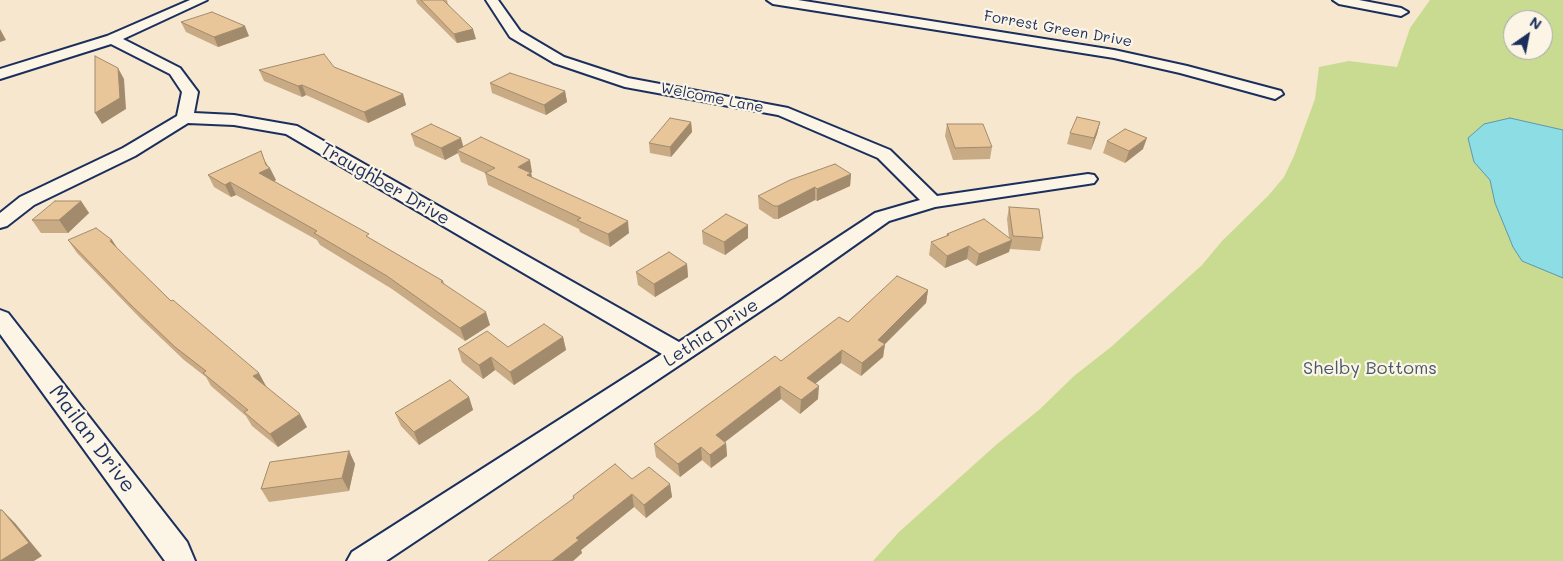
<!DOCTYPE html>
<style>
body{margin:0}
#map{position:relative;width:1563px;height:561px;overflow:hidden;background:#f6e7ce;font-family:Mali,sans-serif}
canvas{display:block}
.north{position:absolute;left:1503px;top:10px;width:50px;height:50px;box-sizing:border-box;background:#fcf5e5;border:1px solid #a2a6af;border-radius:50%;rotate:33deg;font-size:14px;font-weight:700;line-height:20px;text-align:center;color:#1b2f5e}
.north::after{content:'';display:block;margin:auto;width:18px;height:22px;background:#1b2f5e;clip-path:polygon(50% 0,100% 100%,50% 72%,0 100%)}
</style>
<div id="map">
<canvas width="1563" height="561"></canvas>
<div class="north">N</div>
</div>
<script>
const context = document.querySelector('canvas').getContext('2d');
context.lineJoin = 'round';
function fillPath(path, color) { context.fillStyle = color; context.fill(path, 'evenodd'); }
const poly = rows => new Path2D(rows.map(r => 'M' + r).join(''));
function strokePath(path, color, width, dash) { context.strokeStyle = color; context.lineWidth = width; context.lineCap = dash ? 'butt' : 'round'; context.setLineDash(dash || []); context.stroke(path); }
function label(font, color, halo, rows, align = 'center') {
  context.font = font + ' Mali,sans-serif'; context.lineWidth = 4.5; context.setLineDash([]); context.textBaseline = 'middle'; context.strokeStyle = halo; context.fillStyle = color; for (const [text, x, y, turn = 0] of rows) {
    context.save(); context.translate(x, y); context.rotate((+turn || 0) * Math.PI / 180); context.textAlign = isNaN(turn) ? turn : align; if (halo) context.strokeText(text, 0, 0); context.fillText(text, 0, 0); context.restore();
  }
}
fillPath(poly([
 [1430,0,1563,0,1563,561,873,561,899,532,996,445,1040,409,1074,376,1111,347,1202,265,1222,241,1268,196,1284,177,1294,156,1315,99,1319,67,1349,61,1397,67,1410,28],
 [1513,20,1543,20,1543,50,1513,50]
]), '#c8db90');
const water = poly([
 [1510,118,1563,130,1563,278,1522,261,1513,247,1495,203,1490,180,1474,162,1468,138,1484,124,1510,118]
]);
fillPath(water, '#8cdde4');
strokePath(water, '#5f97ae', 1);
const minor = poly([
 [190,0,207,0,123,39,180,68,198,92,194,113,234,115,297,126,679,342,875,213,920,200,878,158,778,115,625,87,554,63,510,37,486,0,498,0,520,31,564,57,628,78,788,108,890,150,937,196,1088,174,1094,175,1097,179,1094,183,1088,184,935,207,889,221,780,298,386,561,347,561,352,552,662,354,286,134,234,125,188,123,135,156,34,205,7,226,0,228,0,213,20,197,123,148,177,116,182,92,170,74,111,44,0,79,0,69,107,36,190,0],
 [767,0,798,0,1114,50,1187,66,1281,91,1283,94,1275,99,1180,73,1114,58,773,4,767,0],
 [1333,0,1359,0,1401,8,1408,12,1401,16,1339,4,1333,0],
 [0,310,8,313,187,542,195,561,165,561,0,334,0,310]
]);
strokePath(minor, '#1b2f5e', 4);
fillPath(minor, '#fcf5e5');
fillPath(poly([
 [416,0,447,0,448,4,476,39,457,43,417,3],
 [181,22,249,36,218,47,186,32],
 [334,67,403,94,406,105,368,123,306,95,302,97,264,81,259,70],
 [490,83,565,91,567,102,546,115,492,93],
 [691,122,692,132,671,157,650,153,649,143],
 [1100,122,1097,134,1091,150,1067,144,1070,133],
 [947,124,992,147,990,159,953,160,945,136],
 [411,134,463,147,532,172,531,173,532,177,629,233,610,247,580,232,579,229,488,185,485,173,461,162,458,153,445,160,415,146],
 [1107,141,1143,149,1125,163,1103,153],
 [266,162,268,166,276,180,274,181,371,239,443,281,445,285,490,325,465,341,392,289,320,245,317,240,236,195,231,197,214,187,208,175],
 [851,174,850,186,817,201,815,200,778,219,774,219,759,209,758,196],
 [81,201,89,213,68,233,41,233,32,220],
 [1009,207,1043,238,1040,251,1010,249,1010,247,1009,252,976,266,967,259,945,268,929,255,931,242,946,236,947,234,1009,238,1007,219],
 [748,225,748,238,725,255,703,244,702,231],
 [68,240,112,240,118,249,171,301,266,386,307,427,278,447,252,426,246,416,211,386,206,377,184,360,140,318,77,253],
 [687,264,688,277,655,297,638,285,636,272],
 [928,290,926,303,885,344,883,357,861,376,841,363,815,384,818,399,800,414,781,399,725,442,726,443,727,456,711,468,702,460,680,477,656,457,654,444,781,361,848,322],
 [563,337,566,350,514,385,495,370,483,379,462,362,458,349,508,347],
 [469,397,473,410,419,445,401,426,395,413],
 [349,451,355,464,349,491,269,502,261,489],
 [632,479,670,484,672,497,646,518,634,507,581,550,582,553,573,561,573,496]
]), '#c8aa84');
fillPath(poly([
 [245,26,249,36,218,47,214,37],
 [0,29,6,40,0,42],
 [473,29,476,39,457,43,454,34],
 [118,68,124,79,126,109,102,124,95,113],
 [302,85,306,95,302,97,298,86],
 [565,91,567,102,546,115,544,105],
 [403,94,406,105,368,123,364,112],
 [691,122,692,132,671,157,670,147],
 [1100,122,1097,134,1091,150,1094,138],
 [461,138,464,149,457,150,458,153,445,160,441,148],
 [1147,138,1143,149,1125,163,1129,151],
 [261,151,268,169,270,168,276,180,265,185,259,173],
 [530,160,532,172,531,173,534,185,518,167],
 [851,174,850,186,817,201,817,189],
 [230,182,236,195,231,197,225,185],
 [815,187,815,200,778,219,778,206],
 [81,201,89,213,68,233,59,220],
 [628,221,629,233,610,247,608,234],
 [748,225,748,238,725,255,724,242],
 [112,240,120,253,110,241],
 [1012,240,1009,252,976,266,979,254],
 [969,246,967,259,945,268,947,256],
 [687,264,688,277,655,297,654,284],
 [928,290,926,303,885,344,883,357,861,376,862,363,878,340],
 [486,312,490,325,465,341,460,328],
 [563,337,566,350,514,385,510,372],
 [842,350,841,363,806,391,807,378],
 [491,357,495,370,483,379,479,365],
 [259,373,266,386,261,390,253,376],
 [780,386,781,399,717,448,716,435],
 [819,386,818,399,800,414,801,400],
 [469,397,473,410,419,445,414,432],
 [300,414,307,427,278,447,270,434],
 [726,443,727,456,711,468,710,455],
 [701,447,702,460,680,477,678,464],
 [349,451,355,464,349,491,342,478],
 [670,484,672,497,646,518,644,505],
 [632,494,634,507,581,550,582,553,573,561,552,561,576,538],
 [2,510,15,523,42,556,34,561,0,561]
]), '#a28b6c');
const building = poly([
 [421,0,443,0,473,29,454,34,421,0],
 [212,12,245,26,214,37,181,22,212,12],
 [324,54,334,67,403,94,364,112,302,85,298,86,259,70,324,54],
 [95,56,118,68,120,98,95,113,95,56],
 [510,73,565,91,544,105,490,83,510,73],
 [1077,117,1100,122,1094,138,1070,133,1077,117],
 [670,118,691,122,670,147,649,143,670,118],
 [431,124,461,138,441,148,411,134,431,124],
 [947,124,983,124,992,147,955,148,947,124],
 [1125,129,1147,138,1129,151,1107,141,1125,129],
 [481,137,530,160,518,167,531,173,527,175,628,221,608,234,577,220,581,218,485,173,495,168,457,150,481,137],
 [261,151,266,165,270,168,259,173,369,234,366,236,443,281,441,282,486,312,460,328,387,276,314,233,317,231,230,182,225,185,208,175,261,151],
 [835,164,851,174,817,189,815,187,778,206,774,206,758,196,790,180,835,164],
 [55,201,81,201,59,220,32,220,55,201],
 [1009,207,1039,209,1043,238,1013,236,1009,207],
 [726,214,748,225,724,242,702,231,726,214],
 [984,219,1012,240,979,254,969,246,947,256,931,242,949,235,947,234,984,219],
 [96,228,112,240,110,241,171,301,173,300,259,373,253,376,300,414,270,434,244,412,248,410,203,373,206,371,175,347,131,305,68,240,96,228],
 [669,252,687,264,654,284,636,272,669,252],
 [897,276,928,290,878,340,885,344,862,363,842,350,807,378,819,386,801,400,780,386,716,435,726,443,710,455,701,447,678,464,654,444,775,356,781,361,839,317,848,322,897,276],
 [544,324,563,337,510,372,491,357,479,365,458,349,487,331,508,347,544,324],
 [450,380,469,397,414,432,395,413,450,380],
 [349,451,342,478,261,489,270,462,349,451],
 [615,464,632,479,649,467,670,484,644,505,632,494,576,538,579,540,552,561,488,561,574,498,573,496,615,464],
 [0,510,2,510,29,543,0,561,0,510]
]);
fillPath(building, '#e8c69a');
strokePath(building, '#a28b6c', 1);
label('15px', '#1b2f5e', '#fcf5e5', [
 ["Forrest Green Drive",1058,29,10],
 ["Welcome Lane",712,98,11]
]);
label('18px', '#1b2f5e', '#fcf5e5', [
 ["Traughber Drive",385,184,30],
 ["Lethia Drive",711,333,-33]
]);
label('18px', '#465a6a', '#fcf5e5', [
 ["Shelby Bottoms",1370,368]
]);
label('21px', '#1b2f5e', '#fcf5e5', [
 ["Mailan Drive",92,439,53]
]);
</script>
